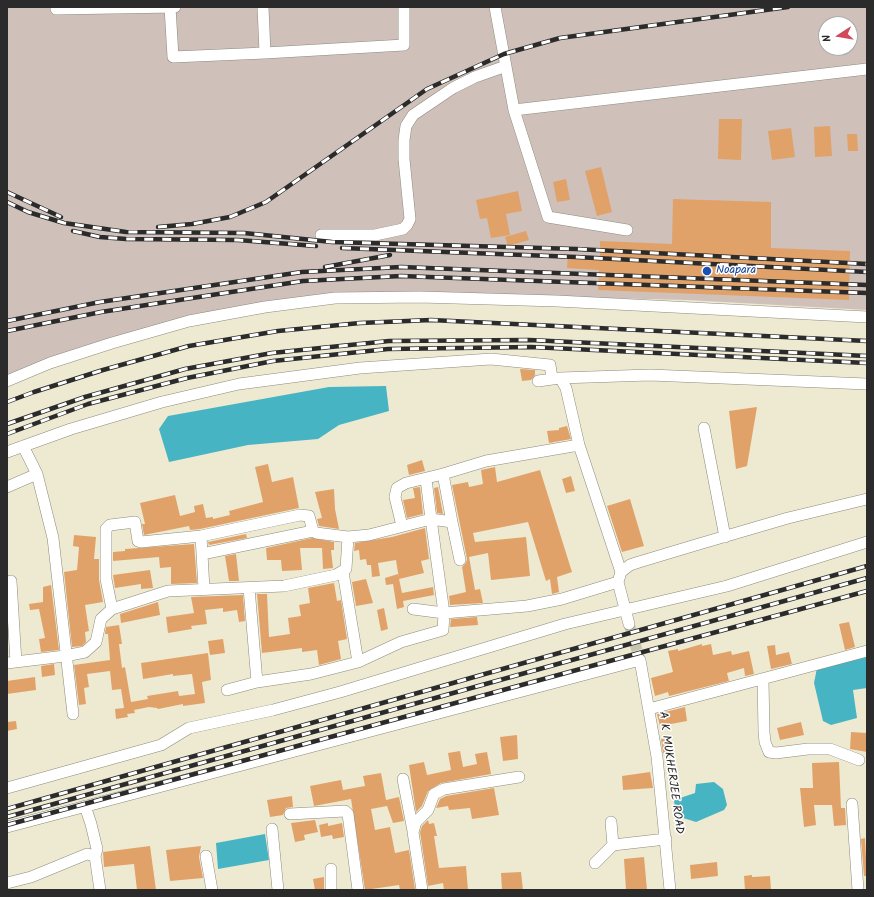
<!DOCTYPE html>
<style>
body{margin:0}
#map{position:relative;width:874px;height:897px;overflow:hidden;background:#eeead1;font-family:Kalam,sans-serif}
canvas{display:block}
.frame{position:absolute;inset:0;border:8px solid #2b2b2b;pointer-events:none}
.north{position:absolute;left:818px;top:16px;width:40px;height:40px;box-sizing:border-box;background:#fff;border:1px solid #aaa;border-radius:50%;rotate:258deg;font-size:11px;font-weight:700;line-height:16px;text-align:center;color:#2b2b2b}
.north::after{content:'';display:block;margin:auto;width:14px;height:18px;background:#d1495b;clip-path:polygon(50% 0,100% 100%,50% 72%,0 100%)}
</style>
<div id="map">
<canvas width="874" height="897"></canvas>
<div class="frame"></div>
<div class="north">N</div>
</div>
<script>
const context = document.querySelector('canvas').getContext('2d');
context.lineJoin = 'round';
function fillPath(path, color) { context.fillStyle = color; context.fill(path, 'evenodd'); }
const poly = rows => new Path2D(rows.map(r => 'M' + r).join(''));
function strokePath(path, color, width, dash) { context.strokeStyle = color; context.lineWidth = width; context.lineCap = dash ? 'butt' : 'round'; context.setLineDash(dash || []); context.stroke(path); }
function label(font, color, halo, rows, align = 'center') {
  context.font = font + ' Kalam,sans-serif'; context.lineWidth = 3; context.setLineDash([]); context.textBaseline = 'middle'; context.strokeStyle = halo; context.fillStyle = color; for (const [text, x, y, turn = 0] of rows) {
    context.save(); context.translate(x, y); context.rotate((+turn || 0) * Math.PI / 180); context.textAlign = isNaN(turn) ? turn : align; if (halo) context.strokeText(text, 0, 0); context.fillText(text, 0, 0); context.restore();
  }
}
fillPath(poly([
 [7,7,867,7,867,310,687,300,519,296,261,304,50,359,7,375],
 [826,24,850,24,850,48,826,48]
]), '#cfc0ba');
fillPath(poly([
 [386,386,389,411,339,425,318,439,248,445,169,462,159,429,168,416,329,387],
 [867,654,867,688,853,690,857,718,831,725,823,721,814,683,817,668],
 [714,782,723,789,727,805,724,810,696,822,680,817,675,809,674,800,695,793,696,784],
 [265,834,269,860,218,869,216,843]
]), '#47b4c3');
fillPath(poly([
 [719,119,742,119,741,160,718,159],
 [830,126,832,156,815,157,814,127],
 [791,128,795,157,772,160,768,131],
 [847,134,857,134,858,151,848,151],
 [601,167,612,212,597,216,585,171],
 [566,179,570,200,557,202,553,182],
 [518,191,522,211,506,214,510,235,491,238,487,218,480,219,476,200],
 [673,199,771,202,771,248,850,251,849,300,598,290,599,270,567,268,568,255,600,257,600,241,672,244],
 [526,231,529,240,508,246,505,237],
 [520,369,535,370,535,375,531,380,522,381],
 [757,407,747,466,736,469,729,411],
 [567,426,571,439,549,443,547,431,559,430,559,428],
 [422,460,425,471,409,475,407,465],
 [268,464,272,482,293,477,299,508,200,529,190,530,189,526,144,535,142,524,145,524,140,503,175,495,180,516,195,512,194,506,203,504,206,518,213,517,213,519,230,515,229,511,263,502,255,467],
 [495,467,497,482,540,470,572,572,557,577,559,592,552,594,550,579,546,581,528,522,473,533,475,542,526,537,530,576,491,580,488,553,469,557,475,590,480,589,483,603,450,605,449,596,466,592,462,567,466,563,467,559,452,485,468,482,469,487,483,484,481,470],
 [571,476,575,491,566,493,562,479],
 [420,487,423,514,407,518,403,500,415,498,413,488],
 [438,487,443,514,437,513,434,488],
 [334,489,335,509,339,529,319,526,317,519,322,518,315,492],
 [630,499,644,546,622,552,607,506],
 [425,528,429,559,421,561,424,573,399,579,396,560,378,563,380,576,372,577,371,565,367,565,366,559,360,560,359,550,354,551,355,543,392,537],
 [246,534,247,538,209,545,208,542],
 [74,535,96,537,94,559,99,559,99,580,103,602,85,605,89,631,85,632,86,642,82,646,72,647,64,572,77,570,79,547,73,546],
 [312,538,334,542,334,550,331,550,333,568,323,569,322,548,300,548,302,570,282,571,281,560,267,560,266,548],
 [194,544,197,583,171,584,171,567,160,568,159,557,113,561,113,552,125,551,125,549],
 [236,554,239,581,229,581,225,556],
 [150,570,153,588,141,589,141,584,115,588,113,575],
 [398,574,402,593,433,587,434,595,403,601,404,607,397,609,393,584,386,585,385,578],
 [366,579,373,603,356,606,352,582],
 [334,583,337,601,341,600,347,639,338,641,341,659,319,665,317,650,302,652,302,648,262,653,257,594,267,594,269,637,290,634,288,618,301,616,299,605,310,603,308,588],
 [51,585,59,650,41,652,39,639,45,638,39,609,30,610,29,604,43,602,43,587],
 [243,595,245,621,239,622,237,610,223,612,223,608,205,610,207,624,191,626,192,629,168,633,166,617,194,613,191,597],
 [158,602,160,615,121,623,120,614],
 [384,608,388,629,381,631,377,610],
 [477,617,478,625,450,627,451,619],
 [849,622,855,647,845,650,839,624],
 [119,625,122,644,119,644,122,668,125,667,131,702,148,699,147,696,178,691,179,696,195,694,192,674,173,676,173,674,143,679,141,663,208,653,211,680,202,682,205,703,183,706,183,704,158,709,157,708,149,707,134,710,135,713,127,714,128,717,116,719,115,709,124,708,121,689,112,690,110,671,87,674,89,687,84,688,86,704,79,705,74,665,110,660,108,634,105,634,106,627],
 [223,639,225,653,210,655,208,641],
 [702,644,702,646,711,644,713,655,731,651,732,655,749,651,754,674,745,676,744,668,727,673,729,681,669,696,668,692,655,696,651,678,673,672,668,651,678,649,678,651],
 [775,645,776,655,789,652,792,664,771,669,767,646],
 [54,664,55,675,42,677,41,666],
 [35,677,36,690,7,694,7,681],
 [685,707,687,721,660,726,657,714],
 [16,721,17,729,7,731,7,722],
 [801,722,804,735,780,740,777,728],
 [851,732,867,733,867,752,850,749],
 [517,735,518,759,503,761,500,737],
 [669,738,672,752,663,753,661,739],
 [460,751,463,767,477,764,475,754,487,752,491,774,441,783,428,791,422,806,416,812,409,765,424,762,427,775,451,770,448,753],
 [839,762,841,808,845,808,846,825,834,826,832,805,814,805,816,825,804,827,800,788,813,788,812,763],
 [650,772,653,788,623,790,622,776],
 [381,773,386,800,399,797,404,821,393,823,387,806,371,809,375,830,390,827,395,853,409,850,415,889,400,890,399,885,365,890,351,799,314,806,310,786,341,780,343,790,365,786,363,776],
 [494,788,499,815,472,819,470,808,449,810,448,806,436,808,440,799,446,796],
 [292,796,293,807,286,808,283,815,270,817,267,800],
 [315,820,318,832,304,835,305,840,295,842,291,823],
 [428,820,429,824,434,823,437,836,434,836,439,868,466,866,468,890,444,890,443,883,428,886,420,832,422,826],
 [328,823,328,826,342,823,344,837,333,839,332,835,321,837,319,825],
 [865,838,867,876,864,876,861,839],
 [150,846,156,890,137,890,134,864,104,867,103,852],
 [201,846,199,857,203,878,170,881,166,850],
 [644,857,647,890,626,890,624,859],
 [717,862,718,876,691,879,690,865],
 [521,872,523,890,502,890,501,873],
 [752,875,752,877,770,876,771,890,745,890,744,876],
 [324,877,324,890,315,890,313,879]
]), '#e1a269');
strokePath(poly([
 [629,624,640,660]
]), '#c7c4b0', 11, [11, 5.5]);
const minor = poly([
 [170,7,173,57,265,53,263,7],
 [495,7,514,110,548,217,627,230],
 [56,9,175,7],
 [265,53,404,45,404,7],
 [514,110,867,69],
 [321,235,375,235,403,229,407,225,410,219,404,159,404,140,406,126,413,115,453,88,475,77,506,66],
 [560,378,650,375,867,384],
 [7,381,50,363,112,343,189,321,265,307,335,298,420,297,557,301,867,317],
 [538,381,560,378,566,388,579,445,621,572,618,582,629,624],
 [704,428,725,537],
 [7,452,71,429,162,402,239,384,360,368,491,359,550,365,552,378],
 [37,474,53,538,73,714],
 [426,479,431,519,452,522,460,560],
 [7,487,37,474,23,446],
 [452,522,443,474,486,461,579,445],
 [402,526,395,497,397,488,406,483,443,474],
 [202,554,313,531],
 [343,572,358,662],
 [621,572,630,565,639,562,699,544,788,518,867,499],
 [11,581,16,662],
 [204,589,201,536,300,515,309,516,313,531,316,533,348,537],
 [112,609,106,579,106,529,110,525,135,522,138,541,141,542,201,536],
 [413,609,444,613,527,606,562,599,618,582],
 [7,663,65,656,85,652,96,642,101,619,112,609,168,591,284,586,336,575,346,569,348,537,369,535,431,519,444,613,443,630,401,642,358,662,311,674,257,682],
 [763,680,764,732,765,742,769,752,776,753,808,749,830,749,859,760],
 [227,690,257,682,249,588],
 [649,709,867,651],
 [403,779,413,831],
 [7,788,161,745,189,728,273,710,340,692,565,624,727,586,867,542],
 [852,804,858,890],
 [85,806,91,824,97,849,95,856,100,890],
 [290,814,345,811,348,814,358,890],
 [611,822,613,845],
 [7,827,640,660,657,757,670,890],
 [272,829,278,890],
 [206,856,212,890],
 [595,863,613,845,666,839],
 [331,869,331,890],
 [7,883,31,877,87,854,95,856],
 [422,890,413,832,416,822,428,810,434,794,444,789,519,777]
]);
strokePath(minor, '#8c8a7e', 12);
strokePath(minor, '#fff', 11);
const rail = poly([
 [7,192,61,217],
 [7,202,28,212,64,223,126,232,244,233,332,242,576,249,867,264],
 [158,227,192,224,230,217,266,202,427,89,504,54,560,38,788,7],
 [73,231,100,237,126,239,238,240,316,246],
 [342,248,576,257,867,272],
 [325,267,390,255],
 [7,321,100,302,302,272,401,267,867,285],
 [7,331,101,312,303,281,401,276,867,293],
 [7,402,34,392,103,370,189,346,278,331,360,323,431,320,867,341],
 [7,424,85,397,185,369,272,353,389,341,529,340,867,356],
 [7,434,88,404,187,378,273,361,388,349,531,347,867,363],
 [7,809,867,566],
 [7,817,867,578],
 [7,825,867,591]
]);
strokePath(rail, '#2b2b2b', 4.5);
strokePath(rail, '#fff', 3, [9]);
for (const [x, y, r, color] of [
 [707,271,5,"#1a4fb4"]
]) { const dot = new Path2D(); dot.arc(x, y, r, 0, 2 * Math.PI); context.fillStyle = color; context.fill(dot); strokePath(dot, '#fff', 1.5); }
label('12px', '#164399', '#fff', [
 ["Noapara",716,271]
], 'left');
label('12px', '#2b2b2b', '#fff', [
 ["A K MUKHERJEE ROAD",670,773,82]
]);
</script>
